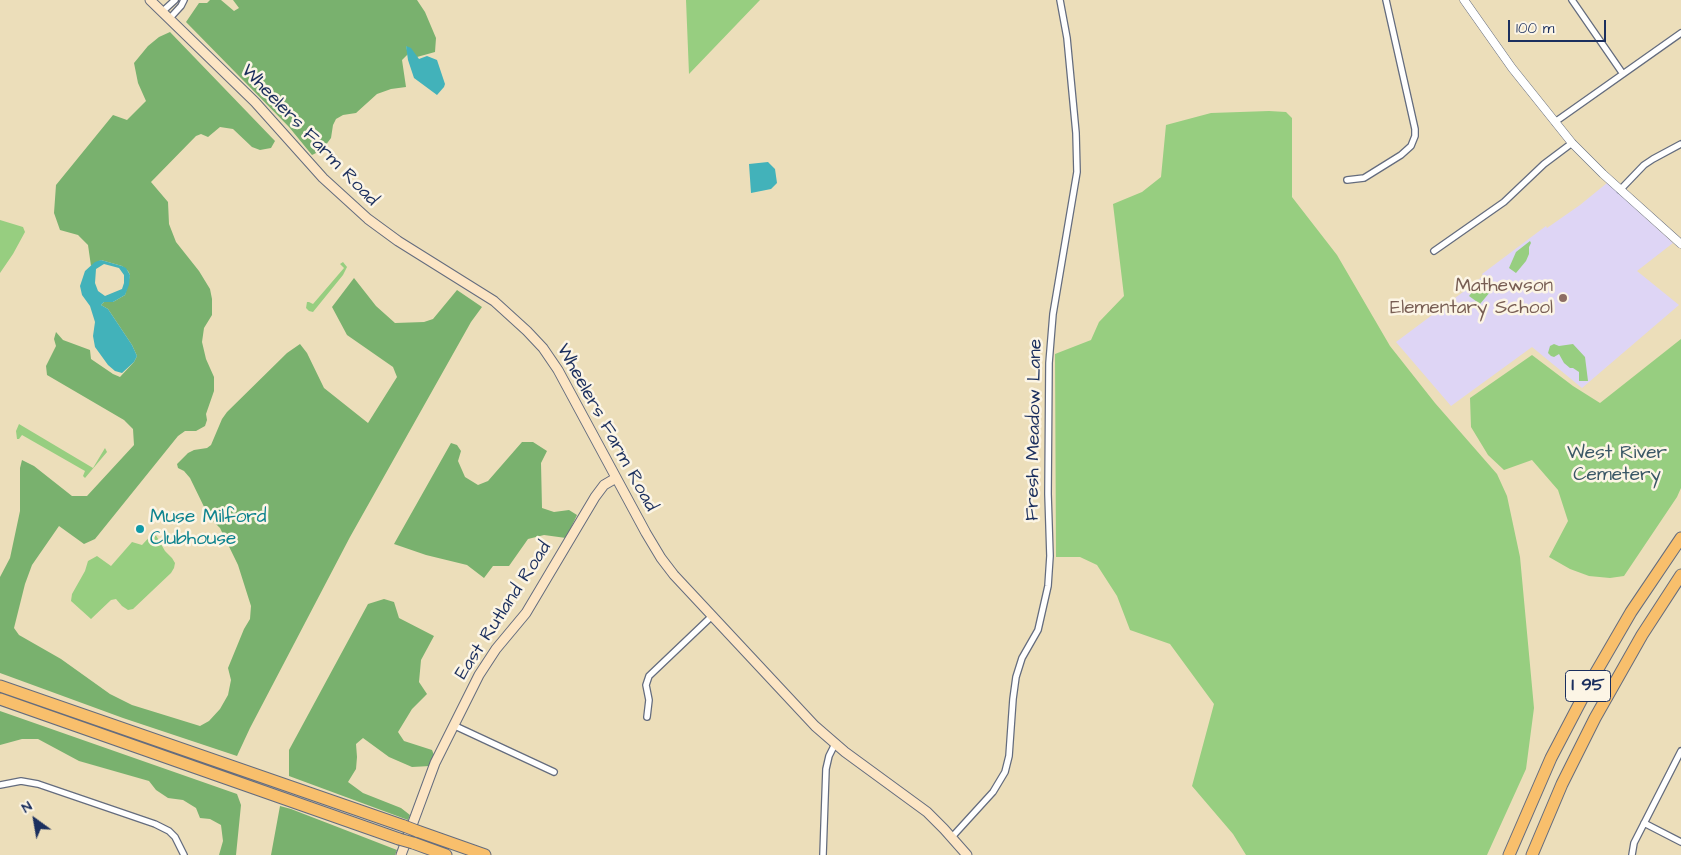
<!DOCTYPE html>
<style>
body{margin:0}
#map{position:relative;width:1681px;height:855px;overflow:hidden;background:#ecdeba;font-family:"Architects Daughter",sans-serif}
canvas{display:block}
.north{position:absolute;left:10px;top:795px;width:50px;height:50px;-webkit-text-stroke:4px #fcf5e5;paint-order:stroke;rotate:328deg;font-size:14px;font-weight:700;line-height:20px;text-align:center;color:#1b2f5e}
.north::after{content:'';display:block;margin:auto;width:18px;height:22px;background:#1b2f5e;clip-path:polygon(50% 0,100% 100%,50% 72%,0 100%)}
.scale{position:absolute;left:1508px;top:20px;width:98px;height:22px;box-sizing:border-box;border:2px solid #1b2f5e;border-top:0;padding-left:6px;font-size:15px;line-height:18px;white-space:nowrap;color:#1b2f5e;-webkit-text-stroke:4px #fcf5e5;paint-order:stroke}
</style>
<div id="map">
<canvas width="1681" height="855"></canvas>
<div class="north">N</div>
<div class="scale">100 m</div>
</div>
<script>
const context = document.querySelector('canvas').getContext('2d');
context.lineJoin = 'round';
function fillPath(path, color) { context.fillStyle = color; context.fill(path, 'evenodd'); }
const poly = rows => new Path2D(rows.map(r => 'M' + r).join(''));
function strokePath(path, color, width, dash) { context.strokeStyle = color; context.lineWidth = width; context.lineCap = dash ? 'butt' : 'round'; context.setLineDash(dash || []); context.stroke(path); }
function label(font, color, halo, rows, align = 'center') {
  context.font = font + ' "Architects Daughter",sans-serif'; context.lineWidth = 5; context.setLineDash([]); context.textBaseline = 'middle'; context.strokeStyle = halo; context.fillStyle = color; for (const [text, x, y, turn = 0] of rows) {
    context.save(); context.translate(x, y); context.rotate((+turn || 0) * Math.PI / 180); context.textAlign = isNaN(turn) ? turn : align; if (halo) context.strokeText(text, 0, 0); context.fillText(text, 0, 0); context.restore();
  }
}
fillPath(poly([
 [1607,183,1673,243,1637,271,1679,305,1582,388,1532,347,1451,406,1396,342,1463,292,1483,276,1482,274,1546,226,1547,228,1580,205]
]), '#ded5f5');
fillPath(poly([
 [686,0,760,0,689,74],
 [1269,111,1286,112,1292,118,1292,197,1337,255,1390,346,1435,403,1497,474,1507,496,1520,557,1534,708,1526,769,1487,855,1246,855,1233,834,1192,786,1214,704,1170,644,1130,630,1117,596,1097,565,1080,557,1056,557,1055,354,1091,340,1099,322,1124,296,1113,204,1142,192,1161,177,1166,125,1211,113],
 [0,220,23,227,25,232,13,254,0,273],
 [1530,241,1531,243,1529,247,1529,254,1526,261,1516,273,1509,268,1516,252],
 [343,262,347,267,343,275,313,312,309,311,306,308,307,302,309,302,313,304,344,268,340,264],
 [1485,276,1496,285,1480,304,1469,296],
 [1681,339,1681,488,1677,497,1624,576,1610,578,1589,576,1570,569,1549,557,1568,521,1558,490,1532,460,1504,470,1488,455,1471,427,1470,398,1532,355,1573,386,1600,403],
 [1554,344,1559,346,1573,344,1585,357,1588,381,1579,381,1579,372,1573,368,1570,368,1564,363,1559,354,1554,357,1551,356,1548,353,1550,346],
 [19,424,93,468,105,448,107,452,85,478,83,476,85,471,22,435,19,439,17,439,16,431],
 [154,532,165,551,172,558,175,563,174,568,171,573,133,609,128,610,122,606,116,599,111,600,91,619,71,601,72,594,85,571,88,561,97,556,111,566,132,542,142,545]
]), '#97ce80');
fillPath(poly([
 [210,0,221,0,234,11,239,8,233,0,417,0,425,12,436,38,435,52,417,57,406,46,408,54,402,60,406,87,391,89,377,94,356,113,343,115,336,119,333,125,331,138,322,150,312,155,289,127,186,22,199,3,207,3],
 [170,32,275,141,271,148,260,150,252,147,233,129,220,127,208,137,201,134,196,136,151,182,168,202,169,224,176,242,199,271,210,289,212,299,212,315,204,328,202,342,206,359,214,377,214,391,206,414,207,420,205,426,196,431,185,431,178,436,95,539,84,544,59,526,32,565,25,584,14,628,19,635,61,659,110,694,132,705,200,726,209,721,220,709,228,695,231,680,228,668,244,629,250,619,251,606,238,565,220,528,209,517,190,478,184,471,178,468,177,464,188,453,194,450,207,448,211,445,222,419,227,412,287,353,300,344,307,353,324,388,368,423,397,377,393,367,347,335,332,307,354,278,376,306,395,323,424,322,433,319,457,290,482,307,471,322,350,537,250,728,237,756,123,718,0,673,0,577,10,558,20,511,20,468,22,460,34,466,72,496,87,496,134,445,133,429,124,420,47,375,46,366,56,346,54,339,56,332,63,340,90,350,91,359,113,374,120,377,134,362,137,356,132,345,108,309,101,305,104,302,113,302,125,295,130,275,128,271,122,266,101,260,91,266,88,245,78,235,60,230,54,213,56,185,113,115,127,120,146,101,138,83,134,63,148,46,159,37],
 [522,442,533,442,547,451,541,463,542,508,554,512,569,510,577,515,566,538,544,535,528,539,509,566,493,566,484,578,467,565,426,555,394,544,451,443,457,445,461,451,458,461,465,477,478,485,488,481],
 [384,599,394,602,399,618,434,636,421,660,419,682,427,694,412,709,398,732,404,741,432,750,434,755,430,766,412,767,389,757,363,738,356,744,357,757,356,769,348,782,363,793,401,808,410,815,408,820,289,776,289,750,368,604],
 [0,711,237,794,241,805,236,855,219,855,223,841,221,825,210,819,200,818,196,808,183,800,168,798,156,790,149,781,79,761,38,739,22,739,0,745],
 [280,806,291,809,397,850,395,855,271,855]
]), '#79b16e');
fillPath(poly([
 [406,46,411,48,419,59,427,56,437,60,445,84,444,87,437,95,414,78,408,60],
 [768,162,775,169,777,183,771,189,751,193,749,164],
 [101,260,122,266,126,268,130,275,129,285,125,295,113,302,104,302,101,305,108,309,132,345,137,356,134,362,122,373,115,371,108,365,95,347,93,336,95,322,90,306,82,295,80,286,85,271,95,262],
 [104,264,119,268,124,275,124,283,122,289,105,296,98,291,95,283,96,269]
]), '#42b2ba');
const minor = poly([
 [1572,0,1623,74],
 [163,11,175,0],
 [170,18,181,6,184,0],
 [1555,122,1681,33],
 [1347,180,1364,178,1401,155,1411,146,1415,136,1415,129,1386,0],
 [1620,190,1644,165,1653,159,1681,144],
 [1434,251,1504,202,1544,164,1572,143],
 [647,717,649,700,646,685,649,676,712,616],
 [453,725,554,772],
 [0,785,21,781,38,784,155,824,169,831,175,837,184,855],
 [1644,823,1681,842],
 [952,837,993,792,1005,772,1009,756,1013,699,1016,677,1022,658,1038,630,1048,586,1050,556,1048,494,1049,363,1053,314,1077,172,1076,133,1067,38,1060,0],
 [823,855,826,769,829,756,835,744],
 [1632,855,1634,843,1681,751]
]);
const tertiary = poly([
 [1464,0,1512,68,1572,143,1603,174,1681,244]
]);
const secondary = poly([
 [150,0,255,102,323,178,368,219,398,241,494,301,527,331,543,348,558,370,646,533,661,558,674,575,815,726,845,752,927,812,944,829,967,855],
 [401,855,435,763,479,675,496,649,526,613,595,497,604,485,616,478]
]);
const motorway = poly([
 [0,686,404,826],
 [0,699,399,839],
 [417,831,485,855],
 [413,843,446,855],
 [1509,855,1551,758,1595,674,1631,612,1681,538],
 [1532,855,1562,784,1595,718,1642,635,1681,575]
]);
strokePath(minor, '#646c7e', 8);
strokePath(tertiary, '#646c7e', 9);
strokePath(secondary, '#646c7e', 11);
strokePath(motorway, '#646c7e', 13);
strokePath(minor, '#fff', 5.5);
strokePath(tertiary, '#fff', 8);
strokePath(secondary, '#fce5c4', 9);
strokePath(motorway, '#f8bf6c', 11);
const motorwayBridge = poly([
 [404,826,417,831],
 [399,839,413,843]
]);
strokePath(motorwayBridge, '#646c7e', 13, []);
strokePath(motorwayBridge, '#f8bf6c', 11);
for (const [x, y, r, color] of [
 [1563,298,5,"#8d6e63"],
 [140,529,5,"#0f9aa8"]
]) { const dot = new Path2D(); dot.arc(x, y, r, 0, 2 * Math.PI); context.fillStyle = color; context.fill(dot); strokePath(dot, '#fcf5e5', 2); }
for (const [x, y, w] of [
 [1588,686,45]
]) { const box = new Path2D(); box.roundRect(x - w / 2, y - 15.5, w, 31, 4); context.fillStyle = '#fcf5e5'; context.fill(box); strokePath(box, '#1b2f5e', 1); }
label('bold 18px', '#1b2f5e', null, [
 ["I 95",1588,686]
]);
label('19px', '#1b2f5e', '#fcf5e5', [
 ["Wheelers Farm Road",309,136,46],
 ["Wheelers Farm Road",606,428,61],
 ["Fresh Meadow Lane",1035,430,-89],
 ["East Rutland Road",504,611,-57]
]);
label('19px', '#785e54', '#fcf5e5', [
 ["Mathewson",1553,287],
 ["Elementary School",1553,309]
], 'right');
label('19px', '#3a5766', '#fcf5e5', [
 ["West River",1617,454],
 ["Cemetery",1617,476]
]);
label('19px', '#0d838f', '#fcf5e5', [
 ["Muse Milford",150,518],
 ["Clubhouse",150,540]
], 'left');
</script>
